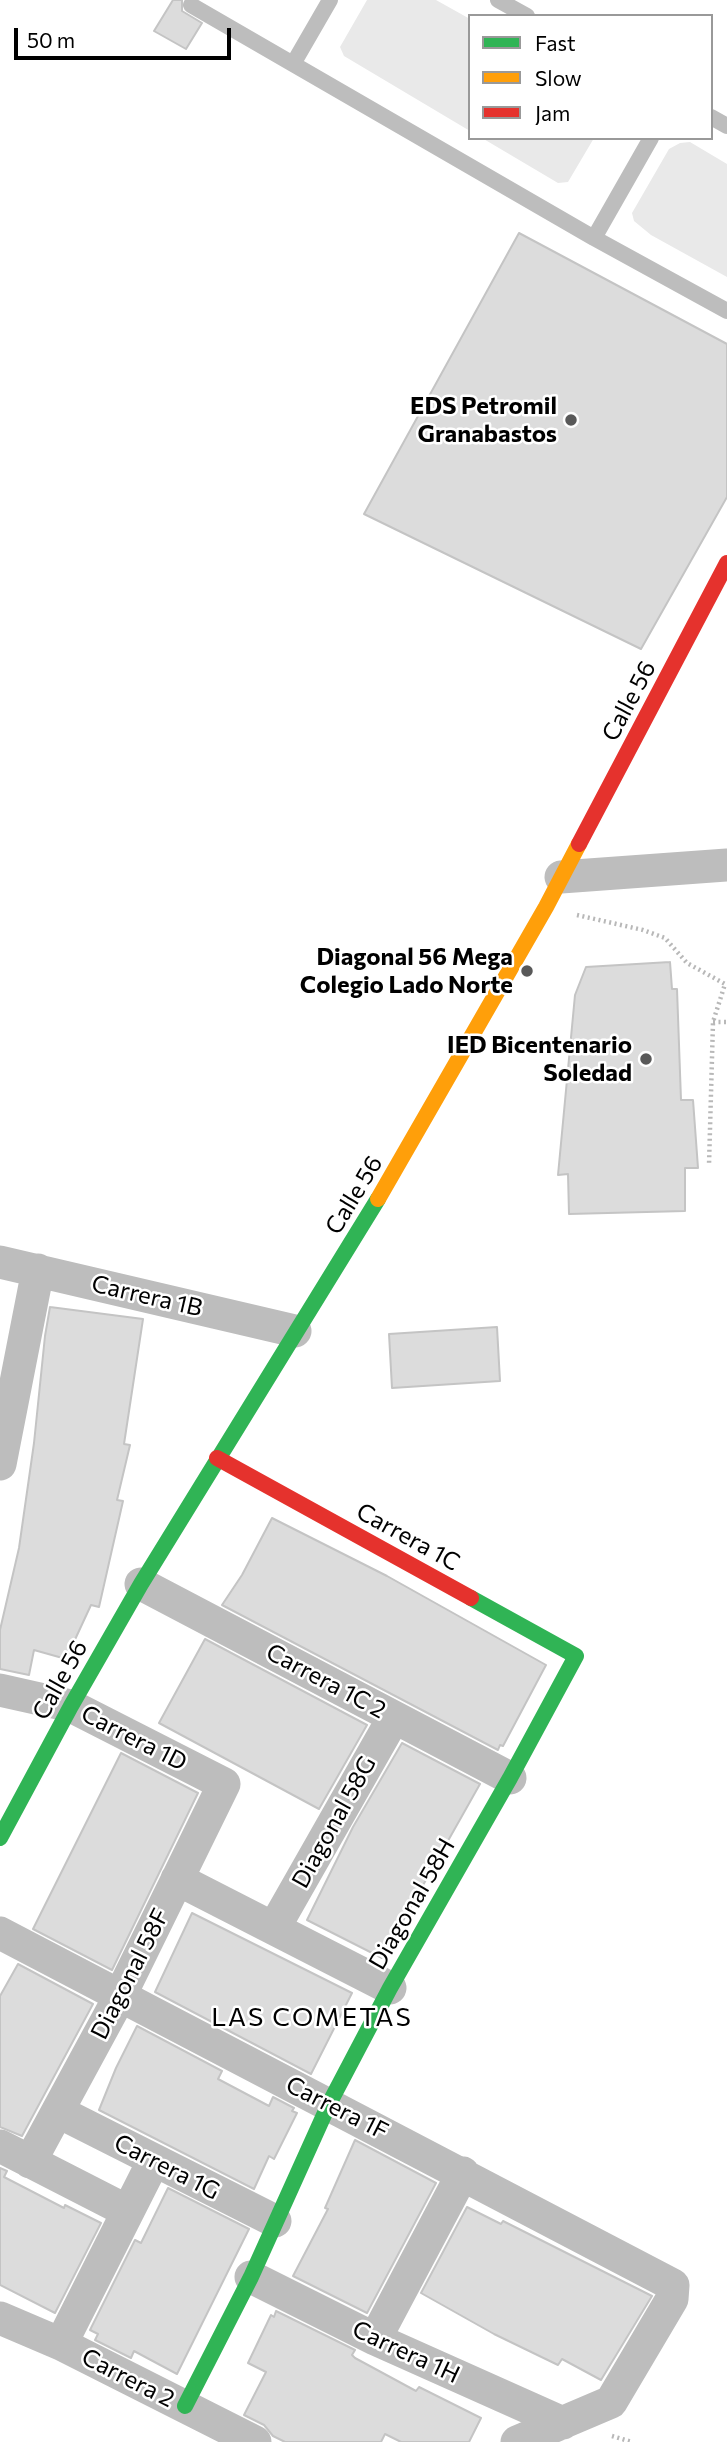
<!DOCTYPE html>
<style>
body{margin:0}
#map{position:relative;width:727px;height:2442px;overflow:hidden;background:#fff;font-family:Commissioner,sans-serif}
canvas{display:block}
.legend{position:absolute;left:468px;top:14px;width:245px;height:126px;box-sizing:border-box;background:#fff;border:2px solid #999;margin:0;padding:9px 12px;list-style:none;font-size:21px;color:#000}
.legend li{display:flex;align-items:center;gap:14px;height:35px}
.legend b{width:35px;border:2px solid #999}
.scale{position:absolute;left:14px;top:28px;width:217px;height:32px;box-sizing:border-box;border:4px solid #000;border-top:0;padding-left:9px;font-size:21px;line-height:24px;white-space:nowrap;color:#000;-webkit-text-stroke:5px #fff;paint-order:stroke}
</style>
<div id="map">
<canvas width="727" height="2442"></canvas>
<ul class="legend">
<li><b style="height:9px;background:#30b455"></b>Fast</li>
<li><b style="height:9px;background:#ff9f0a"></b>Slow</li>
<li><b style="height:9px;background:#e5322d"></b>Jam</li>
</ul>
<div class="scale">50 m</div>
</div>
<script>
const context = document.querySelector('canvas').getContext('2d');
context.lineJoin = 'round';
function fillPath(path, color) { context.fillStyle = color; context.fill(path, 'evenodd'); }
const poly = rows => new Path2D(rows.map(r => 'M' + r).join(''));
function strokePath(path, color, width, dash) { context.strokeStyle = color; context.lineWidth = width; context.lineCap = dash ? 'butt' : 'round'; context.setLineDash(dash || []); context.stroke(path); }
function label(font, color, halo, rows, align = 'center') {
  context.font = font + ' Commissioner,sans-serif'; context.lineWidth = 5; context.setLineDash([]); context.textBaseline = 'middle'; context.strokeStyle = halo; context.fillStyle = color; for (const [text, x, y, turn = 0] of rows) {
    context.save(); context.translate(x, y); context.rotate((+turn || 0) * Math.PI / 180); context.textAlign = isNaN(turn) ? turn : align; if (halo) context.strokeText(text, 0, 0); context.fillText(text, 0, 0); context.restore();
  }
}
fillPath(poly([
 [367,0,436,0,470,19,470,131,344,56,340,47],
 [482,138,594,138,568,182,558,183],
 [690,142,727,164,727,277,651,235,634,221,632,213,669,149,680,143]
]), '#e9e9e9');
const building = poly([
 [173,0,182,0,182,11,202,23,186,49,154,31,173,0],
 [519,233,727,344,727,497,641,649,364,514,519,233],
 [670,962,672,989,677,989,681,1100,693,1100,698,1168,685,1168,685,1211,569,1214,568,1174,558,1175,575,995,586,967,670,962],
 [50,1307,143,1319,124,1444,130,1445,117,1500,123,1501,99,1607,91,1605,66,1659,34,1650,29,1675,0,1669,0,1630,19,1548,34,1443,45,1336,50,1307],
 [497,1327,500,1381,392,1388,389,1334,497,1327],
 [272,1518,387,1576,546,1665,503,1746,500,1745,498,1750,222,1605,242,1575,272,1518],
 [205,1639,367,1725,319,1809,159,1723,205,1639],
 [402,1743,480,1784,382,1958,307,1920,353,1827,402,1743],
 [121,1753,198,1793,112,1970,33,1929,121,1753],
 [192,1913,352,1993,311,2074,155,1992,192,1913],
 [18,1964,93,2004,22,2136,0,2127,0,1996,18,1964],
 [137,2026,222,2071,218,2079,269,2106,273,2097,294,2108,292,2111,297,2113,274,2159,269,2156,254,2189,99,2110,116,2068,137,2026],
 [355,2140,436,2183,367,2313,293,2276,328,2209,325,2208,355,2140],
 [0,2168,7,2171,4,2177,64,2208,65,2205,101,2223,55,2313,0,2285,0,2168],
 [168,2188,249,2229,177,2374,134,2351,131,2358,95,2340,98,2334,90,2330,135,2240,141,2243,168,2188],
 [467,2207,501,2224,503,2221,652,2296,601,2380,562,2359,558,2365,494,2334,421,2293,467,2207],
 [276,2311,355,2350,352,2355,355,2358,416,2391,419,2387,481,2418,469,2442,401,2442,385,2434,381,2442,285,2442,273,2436,264,2425,244,2415,266,2372,248,2363,271,2315,274,2317,276,2311]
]);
fillPath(building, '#dcdcdc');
strokePath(building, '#c4c4c4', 2);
strokePath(poly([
 [577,915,643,930,665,938,687,963,725,984,713,1022,709,1165],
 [713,1022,727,1022],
 [612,2436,632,2442]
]), '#b8b8b8', 4.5, [2, 3.5]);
strokePath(poly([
 [498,0,527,16],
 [191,5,594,238,727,311],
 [293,64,330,0],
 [711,117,727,126],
 [594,238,651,138]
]), '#bdbdbd', 16);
strokePath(poly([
 [561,877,727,865],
 [0,1262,295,1331],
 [0,1464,38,1270],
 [141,1584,510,1778],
 [0,1690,71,1706,224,1784,120,1996,30,2162],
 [177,1879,390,1988],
 [274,1928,394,1717],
 [0,1933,673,2285,672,2299,611,2402,517,2442],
 [59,2112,275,2221],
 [0,2146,127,2211],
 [251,2277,375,2339,563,2423],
 [0,2318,61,2344,255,2442],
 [375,2339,463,2173],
 [61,2344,154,2160]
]), '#bdbdbd', 33);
strokePath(poly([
 [0,1838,71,1706,141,1584,378,1199],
 [185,2406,251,2277,329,2104,390,1988,510,1778,576,1656,471,1598]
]), '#30b455', 16);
strokePath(poly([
 [378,1199,546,907,579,844]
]), '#ff9f0a', 16);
strokePath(poly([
 [579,844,727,563],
 [217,1458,471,1598]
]), '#e5322d', 16);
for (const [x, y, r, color] of [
 [571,420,7,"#595959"],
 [527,971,7,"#595959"],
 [646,1059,7,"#595959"]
]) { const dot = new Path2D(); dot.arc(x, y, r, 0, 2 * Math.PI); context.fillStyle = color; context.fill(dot); strokePath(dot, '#fff', 2.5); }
label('bold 24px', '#000', '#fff', [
 ["EDS Petromil",557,406],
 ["Granabastos",557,434],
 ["Diagonal 56 Mega",513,957],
 ["Colegio Lado Norte",513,985],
 ["IED Bicentenario",632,1045],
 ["Soledad",632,1073]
], 'right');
label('24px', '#000', '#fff', [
 ["Calle 56",629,701,-62],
 ["Calle 56",354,1195,-59],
 ["Carrera 1B",147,1296,13],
 ["Carrera 1C",408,1537,29],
 ["Calle 56",60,1680,-61],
 ["Carrera 1C 2",326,1681,28],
 ["Carrera 1D",134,1738,27],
 ["Diagonal 58G",334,1822,-61],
 ["Diagonal 58H",412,1904,-60],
 ["Diagonal 58F",130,1974,-63],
 ["Carrera 1F",337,2108,27],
 ["Carrera 1G",167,2167,27],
 ["Carrera 1H",406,2352,25],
 ["Carrera 2",128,2378,27]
]);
context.letterSpacing = '2px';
label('26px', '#000', '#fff', [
 ["LAS COMETAS",312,2017]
]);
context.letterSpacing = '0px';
</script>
